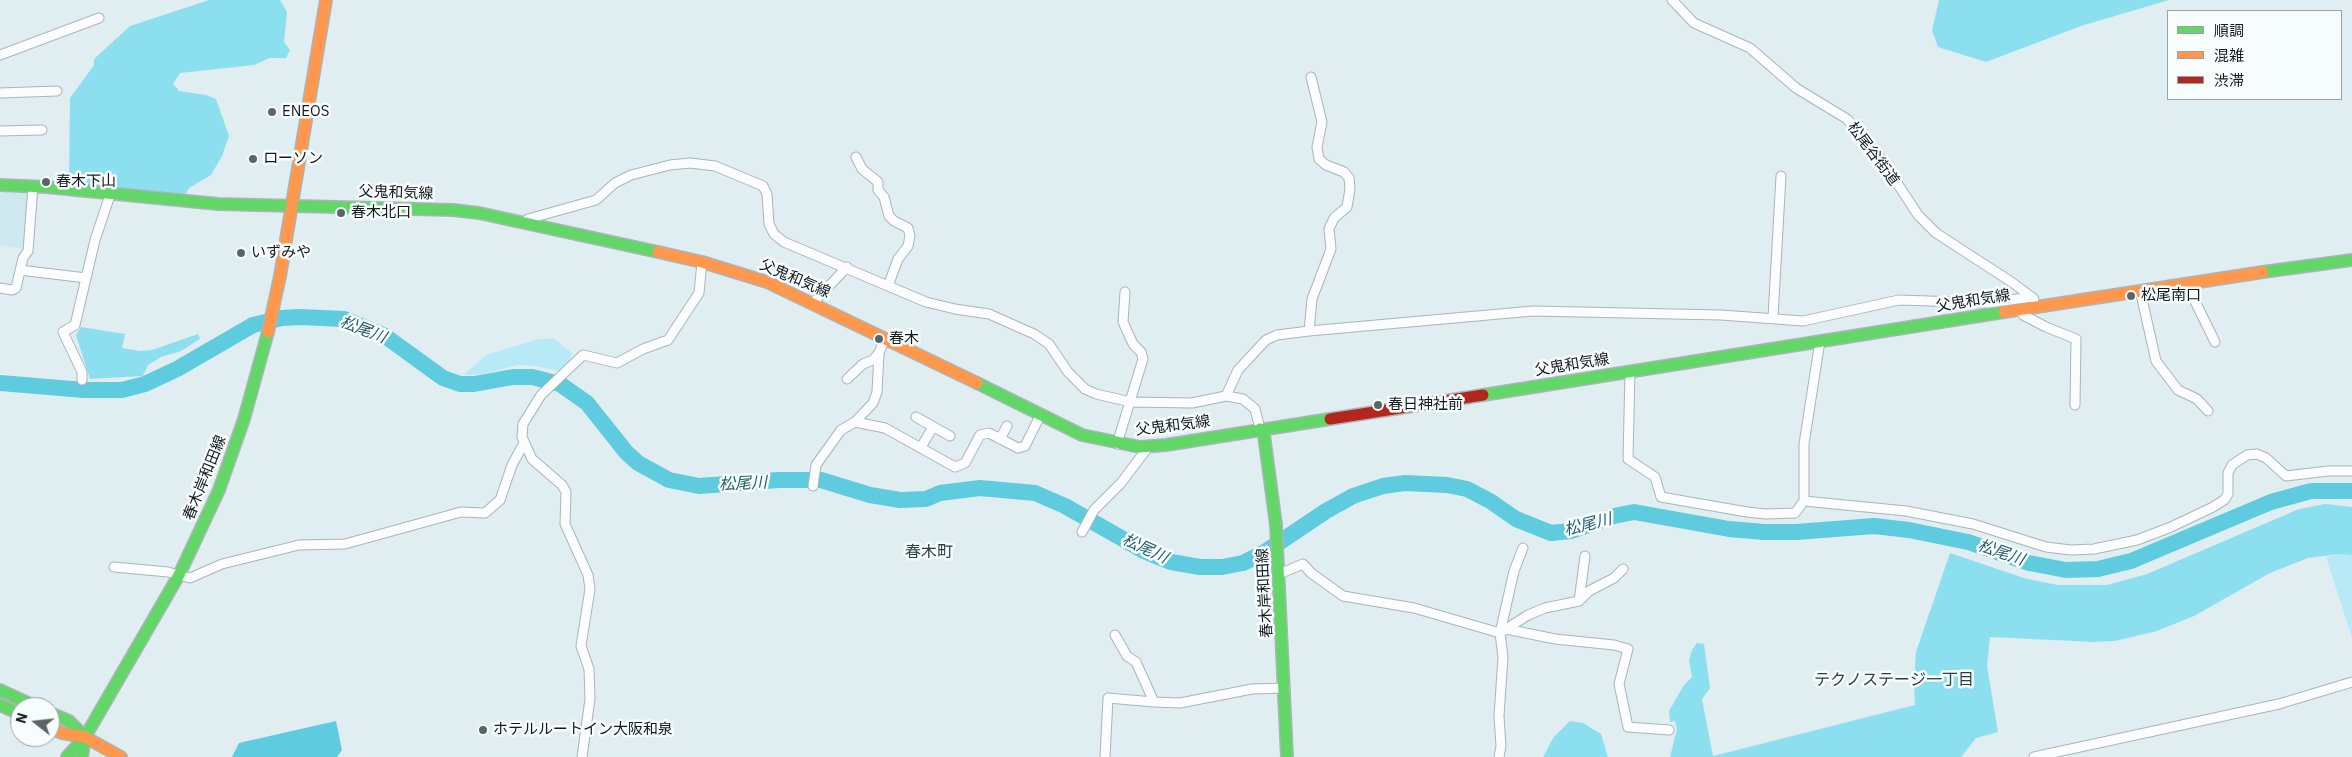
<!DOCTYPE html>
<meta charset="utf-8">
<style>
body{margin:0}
#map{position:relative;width:2352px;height:757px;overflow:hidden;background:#e0eef2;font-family:"IBM Plex Sans","Noto Sans JP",sans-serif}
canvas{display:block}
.legend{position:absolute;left:2167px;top:10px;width:175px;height:90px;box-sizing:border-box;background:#f7fcfd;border:1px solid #9ba2a4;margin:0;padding:6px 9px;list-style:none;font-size:15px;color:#121b1e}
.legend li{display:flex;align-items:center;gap:10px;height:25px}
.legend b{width:25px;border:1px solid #9ba2a4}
.north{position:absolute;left:10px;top:697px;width:50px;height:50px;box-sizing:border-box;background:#f7fcfd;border:1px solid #9ba2a4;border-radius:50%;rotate:286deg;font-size:14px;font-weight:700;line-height:20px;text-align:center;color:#121b1e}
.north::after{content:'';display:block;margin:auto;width:18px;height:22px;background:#5a6568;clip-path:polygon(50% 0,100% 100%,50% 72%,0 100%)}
</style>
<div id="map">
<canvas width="2352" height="757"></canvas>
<ul class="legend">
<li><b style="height:6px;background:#63d668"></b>順調</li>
<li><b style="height:6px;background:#ff974d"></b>混雑</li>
<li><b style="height:6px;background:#b3261e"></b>渋滞</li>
</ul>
<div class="north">N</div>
</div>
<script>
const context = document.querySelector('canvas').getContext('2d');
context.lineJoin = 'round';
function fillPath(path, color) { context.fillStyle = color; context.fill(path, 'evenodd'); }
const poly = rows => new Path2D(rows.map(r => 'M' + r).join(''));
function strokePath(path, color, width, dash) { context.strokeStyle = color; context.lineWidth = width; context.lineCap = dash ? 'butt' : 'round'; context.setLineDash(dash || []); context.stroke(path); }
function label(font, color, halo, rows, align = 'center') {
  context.font = font + ' "IBM Plex Sans","Noto Sans JP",sans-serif'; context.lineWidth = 5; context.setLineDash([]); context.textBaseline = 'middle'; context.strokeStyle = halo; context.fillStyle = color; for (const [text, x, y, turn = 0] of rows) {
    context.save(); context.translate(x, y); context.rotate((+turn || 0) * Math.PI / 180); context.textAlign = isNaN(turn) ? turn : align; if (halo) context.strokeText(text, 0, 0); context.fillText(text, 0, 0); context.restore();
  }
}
fillPath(poly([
 [0,189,28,190,25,249,0,245]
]), '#cee8ef');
fillPath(poly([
 [553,338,572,353,570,360,558,371,536,366,518,365,483,374,463,375,486,355,535,340],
 [2339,554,2352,555,2352,638,2326,557]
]), '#b7eaf6');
fillPath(poly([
 [209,0,280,0,287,12,284,42,290,50,286,58,270,58,254,65,180,73,173,84,179,91,206,95,216,99,229,136,222,156,211,175,189,188,185,195,69,183,70,98,94,65,94,59,130,26],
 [1939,0,2169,0,2081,26,1986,62,1938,47,1932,30],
 [81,327,125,334,122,348,140,351,152,350,198,334,200,339,181,351,161,357,148,365,143,376,90,379,76,335],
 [2325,504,2352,507,2352,555,2339,554,2308,558,2270,573,2194,616,2157,631,2115,641,2094,642,1990,637,1987,666,1998,732,1976,738,1961,757,1670,757,1677,729,1675,721,1670,722,1669,711,1684,685,1692,677,1689,661,1692,650,1697,643,1704,644,1710,688,1702,699,1713,756,1915,705,1914,683,1916,652,1950,553,2027,579,2058,585,2107,585,2147,574,2299,509],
 [1570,721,1583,723,1601,734,1608,757,1543,757,1553,738]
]), '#8cdfef');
fillPath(poly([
 [336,721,342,750,337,757,232,757,239,743]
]), '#5ecbdf');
strokePath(poly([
 [0,383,84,390,122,390,145,384,177,369,253,325,282,318,300,317,344,319,385,336,443,378,460,384,474,384,513,377,532,377,560,384,587,403,626,452,638,463,669,480,699,486,779,480,821,480,870,495,900,500,926,499,940,493,980,488,1035,493,1065,506,1144,551,1171,562,1200,567,1222,567,1243,563,1265,552,1326,511,1353,496,1383,486,1405,483,1447,485,1467,489,1490,501,1516,519,1551,533,1571,531,1614,516,1634,512,1729,529,1764,532,1796,532,1874,526,1909,530,1968,542,2029,563,2066,570,2098,569,2131,561,2271,502,2311,491,2352,491]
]), '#5ecbdf', 16);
const street = poly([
 [1672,0,1694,23,1750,48,1796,88,1847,119,1882,160,1918,215,1936,233,2013,283,2034,299],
 [0,55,99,18],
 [0,93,57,91],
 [0,131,42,130],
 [856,157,862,169,878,182,878,190,884,197,889,216,894,221,908,228,910,236,908,246,898,259,888,286],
 [524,223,528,219,596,200,615,183,631,175,670,165,690,163,715,166,763,186,767,194,769,224,774,234,784,242,926,302,955,309,989,314,1034,334,1049,344,1068,372,1085,389,1096,394,1131,402,1192,403,1226,396,1243,399,1255,409,1260,429],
 [20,270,86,278],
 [2186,283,2215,342],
 [0,288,12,290,16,288,23,258,28,251,33,186],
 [2140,290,2156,361,2178,390,2197,399,2208,411],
 [813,303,847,267],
 [2019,309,2023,315,2046,327,2076,339,2075,405],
 [1773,317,1781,176],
 [1309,331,1312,299,1331,249,1329,229,1334,218,1347,207,1350,189,1349,178,1344,172,1326,165,1319,159,1317,147,1322,122,1311,77],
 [1630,371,1628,459,1655,477,1661,497,1747,512,1766,514,1795,513,1804,501,1906,511,1973,524,2046,547,2071,550,2094,549,2137,540,2171,527,2213,507,2224,500,2228,494,2228,473,2232,465,2247,455,2257,454,2266,458,2286,476,2328,471,2352,471],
 [847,379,863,364,873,360,879,353],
 [82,380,82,372,63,332,75,325,95,240,110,195],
 [1226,396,1238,370,1266,340,1277,335,1309,331,1533,311,1721,315,1803,321,1899,300,1988,303,2032,297],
 [916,417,950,436],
 [855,422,885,428,955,467,965,463,980,435,989,433,1018,448,1025,446,1041,414],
 [1000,439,1007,426],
 [1117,444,1143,359,1141,352,1133,344,1123,322,1125,292],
 [921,447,933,427],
 [813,486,816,465,841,430,855,422,873,403,877,392,879,353,885,338],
 [1804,501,1804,444,1820,341],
 [1082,532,1094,510,1121,483,1149,446],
 [114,567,168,572,190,578,222,564,299,545,345,544,461,512,485,513,500,500,512,465,524,443],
 [1279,574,1303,564,1311,573,1343,596,1414,608,1500,633,1528,615,1545,608,1579,601,1589,591,1614,578,1623,569],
 [1579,601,1585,556],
 [1506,629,1555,639,1614,645,1628,649,1619,684,1628,727,1669,730],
 [1115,635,1127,656,1136,662,1154,702,1180,703,1252,689,1285,688],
 [582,757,590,699,589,669,581,646,590,589,588,575,565,524,566,492,562,485,532,459,522,437,523,424,541,395,583,355,617,363,643,349,668,340,699,293,702,262],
 [1105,757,1108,698,1154,702],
 [1499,757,1501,746,1499,716,1503,657,1500,633,1514,571,1523,548],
 [2034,757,2279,704,2352,682]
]);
const fast = poly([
 [0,185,46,187,218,204,453,210,479,213,658,252],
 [2263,272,2352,260],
 [977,383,1082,435,1140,447,1166,445,1330,419],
 [1483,395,2004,312],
 [1260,429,1264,435,1276,525,1287,757],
 [0,690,37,707],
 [0,705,20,714],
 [50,713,69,721,85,737],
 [67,757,85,737,179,575,219,490,244,419,268,332],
 [82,757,85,737]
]);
const slow = poly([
 [658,252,702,262,767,282,977,383],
 [2004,312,2263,272],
 [268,332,280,276,326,0],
 [50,728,62,733,85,737,121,757]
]);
const jam = poly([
 [1330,419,1483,395]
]);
strokePath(street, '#aab5b7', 11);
strokePath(fast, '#aab5b7', 14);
strokePath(slow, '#aab5b7', 14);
strokePath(jam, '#aab5b7', 14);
strokePath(street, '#fafcfd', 9);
strokePath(fast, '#63d668', 11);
strokePath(slow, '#ff974d', 11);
strokePath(jam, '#b3261e', 11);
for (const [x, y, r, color] of [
 [272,112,5,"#5a6568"],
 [253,159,5,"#5a6568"],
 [46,182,5,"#5a6568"],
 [341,213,5,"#5a6568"],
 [241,253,5,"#5a6568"],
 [2131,296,5,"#5a6568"],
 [879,339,5,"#5a6568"],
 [1378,405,5,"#5a6568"],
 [483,730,5,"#5a6568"]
]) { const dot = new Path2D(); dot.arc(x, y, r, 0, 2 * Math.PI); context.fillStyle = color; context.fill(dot); strokePath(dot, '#f7fcfd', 2); }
label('15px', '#121b1e', '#f7fcfd', [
 ["ENEOS",282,112],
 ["ローソン",263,159],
 ["春木下山",56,182],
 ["春木北口",351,213],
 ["いずみや",251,253],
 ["松尾南口",2141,296],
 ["春木",889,339],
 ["春日神社前",1388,405],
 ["ホテルルートイン大阪和泉",493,730]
], 'left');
label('15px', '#121b1e', '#f7fcfd', [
 ["松尾谷街道",1873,154,53],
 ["父鬼和気線",396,193,2],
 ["父鬼和気線",795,279,23],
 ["父鬼和気線",1973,301,-9],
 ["父鬼和気線",1572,365,-9],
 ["父鬼和気線",1173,426,-7],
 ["春木岸和田線",205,478,-68],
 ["春木岸和田線",1265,593,-93]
]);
label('italic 16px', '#265d69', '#f7fcfd', [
 ["松尾川",363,330,21],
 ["松尾川",743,484,-3],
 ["松尾川",1588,525,-14],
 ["松尾川",1145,549,25],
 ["松尾川",2001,553,19]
]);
label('16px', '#2a4146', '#f7fcfd', [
 ["春木町",929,552],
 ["テクノステージ一丁目",1894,680]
]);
</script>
